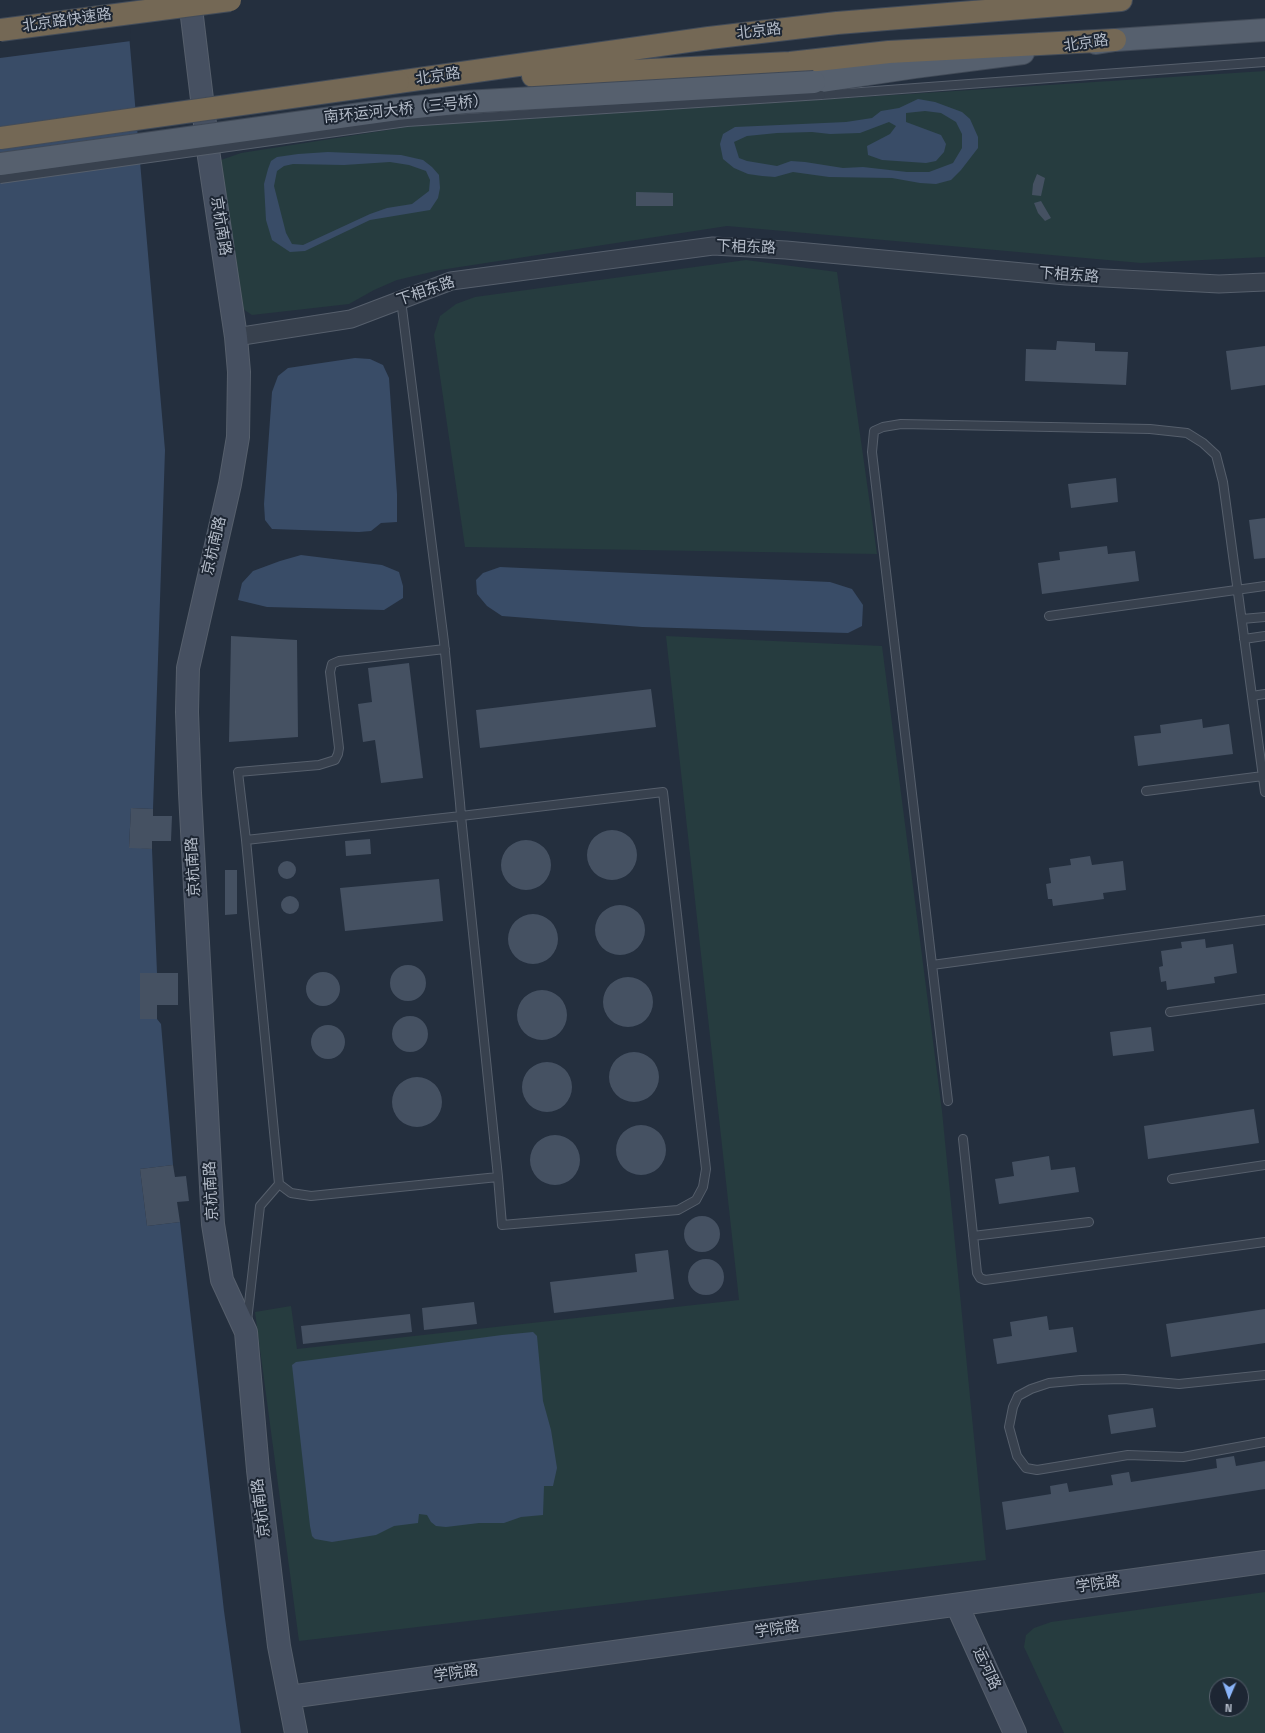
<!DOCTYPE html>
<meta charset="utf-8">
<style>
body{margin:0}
#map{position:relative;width:1265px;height:1733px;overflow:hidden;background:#242f3e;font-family:"Titillium Web",sans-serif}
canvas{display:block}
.north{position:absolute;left:1209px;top:1677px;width:40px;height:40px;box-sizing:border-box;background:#1d2633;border:1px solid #59626f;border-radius:50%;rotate:182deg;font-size:11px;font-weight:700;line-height:16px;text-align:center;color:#b4bcc9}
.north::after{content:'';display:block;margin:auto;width:14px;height:18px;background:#8ab4f8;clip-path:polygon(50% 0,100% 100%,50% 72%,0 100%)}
</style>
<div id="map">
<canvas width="1265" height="1733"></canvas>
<div class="north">N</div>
</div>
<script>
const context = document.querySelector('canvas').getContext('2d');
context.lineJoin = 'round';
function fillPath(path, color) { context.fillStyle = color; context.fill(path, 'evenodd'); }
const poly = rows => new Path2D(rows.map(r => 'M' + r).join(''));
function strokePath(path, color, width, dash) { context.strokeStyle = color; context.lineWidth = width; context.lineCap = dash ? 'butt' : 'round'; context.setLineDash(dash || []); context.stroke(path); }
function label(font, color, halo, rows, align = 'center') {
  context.font = font + ' "Titillium Web","Noto Sans SC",sans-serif'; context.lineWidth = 4; context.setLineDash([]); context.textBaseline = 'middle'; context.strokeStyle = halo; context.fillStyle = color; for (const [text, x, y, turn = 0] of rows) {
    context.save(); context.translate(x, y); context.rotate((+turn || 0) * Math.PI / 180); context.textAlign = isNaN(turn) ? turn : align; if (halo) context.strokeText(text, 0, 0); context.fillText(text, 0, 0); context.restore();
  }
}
fillPath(poly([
 [1265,71,1265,257,1141,263,727,226,440,270,397,280,374,290,349,304,252,315,243,309,221,160,241,153,413,126],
 [746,260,837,272,877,554,465,547,434,335,440,316,456,304,475,297],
 [666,636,882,646,942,1111,986,1560,299,1641,255,1312,291,1306,297,1349,739,1300],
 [1265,1592,1265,1733,1064,1733,1024,1647,1026,1635,1034,1628,1051,1622],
 [1217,1685,1241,1685,1241,1709,1217,1709]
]), '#263c3f');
fillPath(poly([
 [0,0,126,0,165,450,153,809,131,808,129,847,152,849,157,973,140,973,140,1019,157,1019,161,1024,173,1165,140,1169,147,1226,180,1222,224,1611,241,1733,0,1733],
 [918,99,935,102,962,112,970,119,978,137,978,148,961,170,951,180,936,184,920,183,892,178,829,177,793,172,775,177,762,176,748,174,734,168,723,159,720,144,723,134,735,127,846,122,872,118,881,111,899,108],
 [925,111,941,113,956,122,962,134,962,148,953,163,929,172,907,172,863,167,843,168,805,162,791,161,777,166,747,161,739,158,734,142,747,136,777,133,812,132,830,134,860,133,889,122,896,126,890,134,867,146,868,155,882,160,926,163,936,161,944,152,946,144,941,135,906,122,906,113],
 [328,152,401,155,423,160,432,167,439,175,440,188,438,198,430,210,370,220,305,251,290,252,272,240,266,220,264,184,268,169,271,161,277,157,298,154],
 [390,162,409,165,426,171,430,180,429,191,412,204,387,208,370,214,303,245,292,244,286,233,274,186,277,171,284,166,293,164,344,165],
 [355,358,370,359,383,365,389,378,397,494,397,522,381,523,371,531,359,532,272,529,265,520,264,504,272,392,278,376,288,368],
 [301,555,382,565,399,572,403,586,403,598,384,610,267,607,238,600,242,583,253,571,280,561],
 [500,567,830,582,852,589,863,605,862,626,848,633,642,627,502,616,487,606,477,594,476,580,483,573],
 [533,1332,537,1336,543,1401,551,1430,557,1468,553,1486,544,1486,543,1515,521,1517,504,1523,479,1523,446,1527,436,1526,431,1522,427,1515,419,1514,418,1523,394,1526,376,1535,332,1542,315,1539,312,1536,310,1526,292,1365,296,1362,502,1335]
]), '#394c67');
fillPath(poly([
 [0,0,128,0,131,41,0,58]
]), '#242f3e');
fillPath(poly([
 [1037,174,1045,178,1041,196,1032,195,1033,184],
 [636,192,673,193,673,206,636,206],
 [1041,201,1051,218,1045,221,1038,213,1034,203],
 [1057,341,1095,343,1095,351,1128,352,1126,385,1025,381,1026,349,1056,350],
 [1265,346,1265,385,1231,390,1226,351],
 [1116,478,1118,502,1071,508,1068,484],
 [1265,518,1265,558,1254,559,1249,520],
 [1107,546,1108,554,1135,551,1139,581,1042,594,1038,563,1060,560,1059,552],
 [231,636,297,640,298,737,229,742],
 [409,663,423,778,381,783,375,740,363,742,358,704,372,702,368,668],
 [651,689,656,727,480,748,476,710],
 [1202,719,1203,728,1229,724,1233,754,1138,766,1134,736,1161,733,1160,725],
 [131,808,153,809,153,816,172,816,171,841,152,841,152,849,129,848],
 '587 855a25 25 0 1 1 50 0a25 25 0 1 1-50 0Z',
 [370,839,371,854,346,856,345,841],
 '501 865a25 25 0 1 1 50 0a25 25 0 1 1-50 0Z',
 [1090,856,1092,865,1123,861,1126,890,1103,893,1104,899,1053,906,1052,899,1048,899,1046,884,1051,883,1049,868,1071,865,1070,859],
 '278 870a9 9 0 1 1 18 0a9 9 0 1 1-18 0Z',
 [225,870,237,870,237,914,225,915],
 [439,879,443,921,345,931,340,888],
 '281 905a9 9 0 1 1 18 0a9 9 0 1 1-18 0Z',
 '595 930a25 25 0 1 1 50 0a25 25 0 1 1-50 0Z',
 '508 939a25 25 0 1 1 50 0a25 25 0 1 1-50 0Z',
 [1205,939,1206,948,1233,944,1237,973,1214,977,1215,983,1167,990,1166,981,1161,982,1159,967,1163,966,1161,951,1182,948,1181,942],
 '390 983a18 18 0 1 1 36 0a18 18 0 1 1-36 0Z',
 '306 989a17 17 0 1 1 34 0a17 17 0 1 1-34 0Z',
 [140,973,178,973,178,1005,157,1005,157,1019,140,1019],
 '603 1002a25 25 0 1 1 50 0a25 25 0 1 1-50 0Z',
 '517 1015a25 25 0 1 1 50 0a25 25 0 1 1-50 0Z',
 '392 1034a18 18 0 1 1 36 0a18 18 0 1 1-36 0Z',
 '311 1042a17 17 0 1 1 34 0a17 17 0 1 1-34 0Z',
 [1151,1027,1154,1051,1113,1056,1110,1032],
 '609 1077a25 25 0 1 1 50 0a25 25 0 1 1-50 0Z',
 '522 1087a25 25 0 1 1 50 0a25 25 0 1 1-50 0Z',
 '392 1102a25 25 0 1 1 50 0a25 25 0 1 1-50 0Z',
 [1254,1109,1259,1143,1148,1159,1144,1126],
 '616 1150a25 25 0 1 1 50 0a25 25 0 1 1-50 0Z',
 '530 1160a25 25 0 1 1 50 0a25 25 0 1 1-50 0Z',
 [1049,1156,1051,1170,1075,1167,1079,1192,999,1204,995,1179,1014,1176,1012,1162],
 [173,1165,175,1177,186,1176,189,1201,177,1202,180,1222,147,1226,140,1169],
 '684 1234a18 18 0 1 1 36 0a18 18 0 1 1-36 0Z',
 [668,1250,674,1299,554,1313,550,1282,637,1272,635,1254],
 '688 1277a18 18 0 1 1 36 0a18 18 0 1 1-36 0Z',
 [474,1302,477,1324,424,1330,422,1308],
 [1265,1309,1265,1343,1171,1357,1166,1324],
 [410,1314,412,1332,303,1344,301,1326],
 [1047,1316,1049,1330,1073,1327,1077,1352,997,1364,993,1339,1012,1336,1010,1322],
 [1153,1408,1156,1427,1111,1434,1108,1415],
 [1234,1456,1236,1466,1265,1461,1265,1489,1006,1530,1002,1502,1051,1494,1050,1486,1067,1483,1069,1492,1113,1485,1111,1475,1129,1472,1131,1482,1194,1472,1217,1468,1216,1459]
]), '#455162');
const lane = poly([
 [821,95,1265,62],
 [401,300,444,642,460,803,461,816,498,1177,502,1225,678,1210,696,1200,703,1187,706,1169,663,792,461,816,246,840,279,1184,291,1193,311,1196,498,1177],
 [1049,616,1265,586],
 [1242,619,1265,617],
 [1244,639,1265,636],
 [1252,696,1265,694],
 [1146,791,1263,776],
 [246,840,238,772,319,765,335,760,338,754,339,748,330,672,332,664,339,661,445,649],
 [932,965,1265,920],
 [1170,1012,1265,999],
 [948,1101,872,452,874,431,883,427,901,424,1150,429,1187,433,1203,443,1216,455,1223,482,1265,792],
 [963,1139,977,1273,980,1278,985,1280,1265,1242],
 [1172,1179,1265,1165],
 [973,1236,1089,1222],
 [247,1321,260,1206,279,1184],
 [1265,1375,1179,1384,1124,1379,1081,1380,1049,1383,1031,1389,1018,1396,1013,1407,1009,1427,1017,1456,1026,1468,1037,1470,1128,1455,1183,1457,1265,1442]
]);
const street = poly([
 [236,337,351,319,451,281,713,246,786,250,1066,276,1219,284,1265,282]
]);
const secondary = poly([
 [190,0,209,157,236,337,239,372,238,437,230,484,188,668,187,712,190,793,213,1224,222,1280,246,1332,258,1470,279,1646,296,1733],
 [957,1605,1015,1733],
 [289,1697,1265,1562]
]);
const primary = poly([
 [1096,43,1115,40,1265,30],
 [814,82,915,67,1023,53]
]);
const highway = poly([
 [533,76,790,63,889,52,1115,40],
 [398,82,709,38,837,23,1121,0]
]);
strokePath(lane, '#565f6c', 10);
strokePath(street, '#565f6c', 19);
strokePath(secondary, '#565f6c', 24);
strokePath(primary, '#414a57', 24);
strokePath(highway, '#434c59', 24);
strokePath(lane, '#38414e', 8);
strokePath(street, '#38414e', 17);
strokePath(secondary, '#465061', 22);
strokePath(primary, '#56606e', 22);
strokePath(highway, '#746855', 22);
const laneBridge = poly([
 [0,179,407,122,821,95]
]);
const primaryBridge = poly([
 [0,164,397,109,465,102,814,82]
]);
const highwayBridge = poly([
 [0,30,230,0],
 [0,138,398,82]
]);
strokePath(laneBridge, '#565f6c', 10, []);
strokePath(primaryBridge, '#414a57', 24, []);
strokePath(highwayBridge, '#434c59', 24, []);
strokePath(laneBridge, '#38414e', 8);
strokePath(primaryBridge, '#56606e', 22);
strokePath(highwayBridge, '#746855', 22);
label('15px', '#b4bcc9', '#1d2633', [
 ["北京路快速路",67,21,-8],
 ["北京路",759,32,-6],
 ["北京路",1086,44,-8],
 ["北京路",438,77,-8],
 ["南环运河大桥（三号桥）",406,110,-6],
 ["京杭南路",220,226,81],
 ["下相东路",746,248,2],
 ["下相东路",1069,276,4],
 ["下相东路",426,292,-19],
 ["京杭南路",215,546,-77],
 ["京杭南路",194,867,-93],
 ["京杭南路",212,1191,-93],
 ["京杭南路",262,1508,-97],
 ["学院路",1098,1585,-8],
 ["学院路",777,1630,-8],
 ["运河路",986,1669,65],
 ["学院路",456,1674,-8]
]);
</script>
